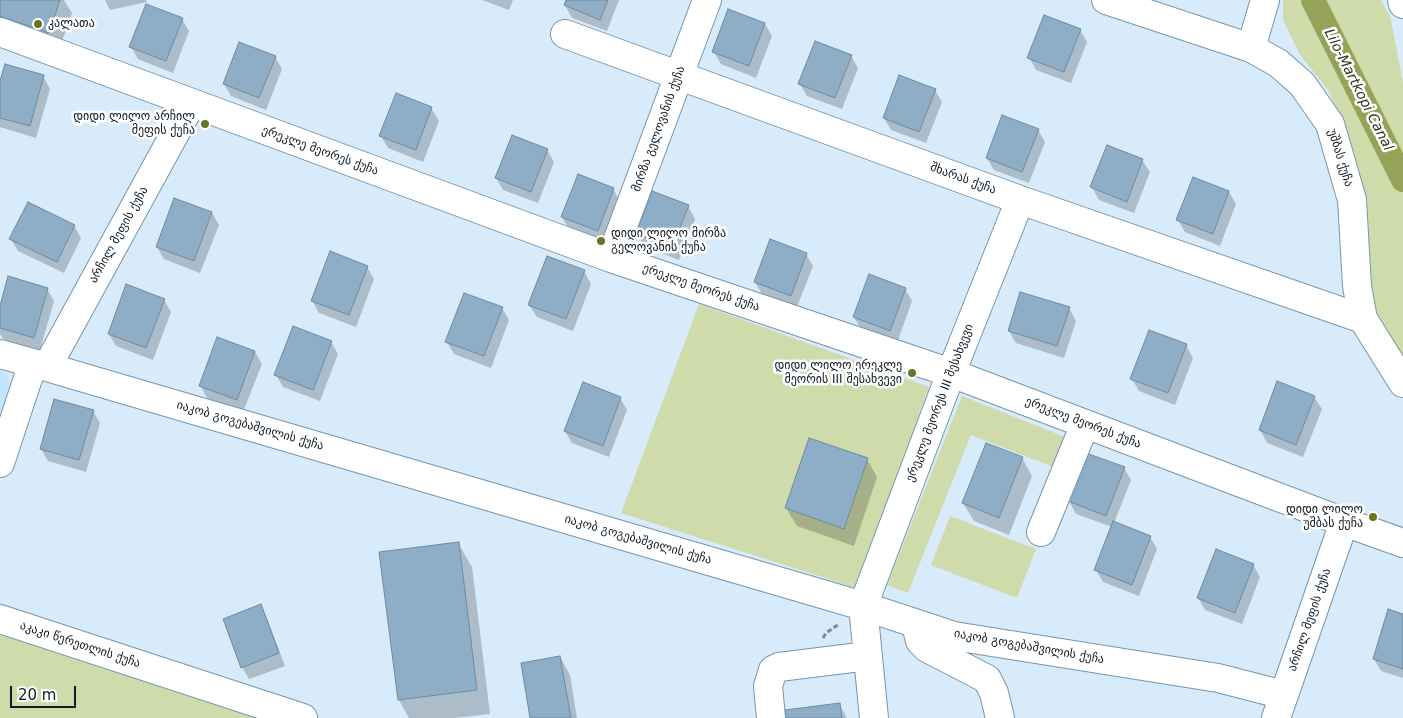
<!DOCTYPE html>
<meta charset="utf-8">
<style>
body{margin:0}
#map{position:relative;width:1403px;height:718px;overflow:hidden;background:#d7ebfa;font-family:"DejaVu Sans",sans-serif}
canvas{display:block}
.scale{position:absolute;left:10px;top:686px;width:66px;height:22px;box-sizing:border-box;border:2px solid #101c25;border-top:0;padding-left:6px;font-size:15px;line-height:18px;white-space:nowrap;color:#101c25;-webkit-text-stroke:4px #fff;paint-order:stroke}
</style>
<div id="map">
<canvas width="1403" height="718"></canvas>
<div class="scale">20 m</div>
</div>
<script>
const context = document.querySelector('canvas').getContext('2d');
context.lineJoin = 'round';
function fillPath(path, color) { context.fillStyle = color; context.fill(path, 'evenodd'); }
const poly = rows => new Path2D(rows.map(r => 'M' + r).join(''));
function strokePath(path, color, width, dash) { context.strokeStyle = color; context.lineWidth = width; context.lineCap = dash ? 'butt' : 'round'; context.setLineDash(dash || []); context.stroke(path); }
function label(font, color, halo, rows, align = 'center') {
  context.font = font + ' "DejaVu Sans","Noto Sans Georgian",sans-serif'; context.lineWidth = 5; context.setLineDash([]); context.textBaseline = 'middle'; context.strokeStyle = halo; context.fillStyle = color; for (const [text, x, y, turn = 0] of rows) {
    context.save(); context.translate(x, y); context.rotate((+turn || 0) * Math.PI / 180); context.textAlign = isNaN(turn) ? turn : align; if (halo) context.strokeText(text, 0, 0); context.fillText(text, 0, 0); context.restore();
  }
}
fillPath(poly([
 [0,370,5,372,13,387,0,426]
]), '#c3e4fc');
fillPath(poly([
 [1283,0,1381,0,1390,16,1403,82,1403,366,1388,344,1372,297,1366,196,1350,139,1328,90,1300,55,1283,20],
 [699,304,929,387,857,588,621,513],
 [962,396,1070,439,1058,469,971,435,908,593,887,585],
 [950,516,1036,549,1017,598,931,565],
 [0,630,263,718,0,718]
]), '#d0dbab');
fillPath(poly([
 [0,0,64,0,72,13,59,50,0,22],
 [105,0,146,0,147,2,110,10],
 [482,0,513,0,509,10],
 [567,0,619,0,607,31,572,18,565,5],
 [182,19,189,31,173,73,138,59,131,47],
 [765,24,772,36,756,78,721,64,714,52],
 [1080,30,1087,42,1071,83,1036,70,1029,57],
 [851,56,858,68,842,109,807,96,800,84],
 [275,57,282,69,266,110,231,96,224,84],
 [43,76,50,89,36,138,0,127,0,85],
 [935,90,942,102,926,143,891,130,884,118],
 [396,95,431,108,439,121,423,162,388,148,381,136],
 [1038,130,1045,142,1029,183,994,170,987,158],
 [547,150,554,162,538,203,503,190,496,178],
 [1142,160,1150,172,1134,213,1099,200,1092,187],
 [1194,179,1229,192,1236,204,1220,246,1185,232,1178,220],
 [613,189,620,201,605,242,569,229,562,217],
 [688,206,695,219,679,260,644,246,637,234],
 [212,213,219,225,200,273,164,259,157,247],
 [74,226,81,238,64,273,18,251,11,239],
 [806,254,813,266,797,307,762,294,755,282],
 [367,267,374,279,356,327,319,313,312,300],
 [584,271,591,284,573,331,537,317,529,305],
 [47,289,54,301,40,350,3,339,0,334,0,311],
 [905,289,912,301,897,343,861,329,854,317],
 [164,300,171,312,153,360,116,346,109,334],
 [502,308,509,320,491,368,454,354,447,342],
 [1069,308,1076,321,1064,358,1016,343,1009,331],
 [331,342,338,354,320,401,283,387,276,375],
 [1186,345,1193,358,1175,405,1139,391,1132,379],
 [255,352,262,364,243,412,207,398,200,385],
 [1314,397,1322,409,1303,457,1267,443,1260,430],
 [620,398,627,410,609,457,572,443,565,431],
 [93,411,100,423,86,472,48,461,41,449],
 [1022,458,1032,476,1009,535,974,521,963,503],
 [867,459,877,477,854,546,797,526,786,508],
 [1124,468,1131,480,1114,523,1150,537,1157,549,1139,596,1103,582,1096,570,1112,527,1076,514,1069,501],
 [458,543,472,567,490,714,454,718,409,718,399,700,380,553],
 [1253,565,1260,577,1242,624,1205,610,1198,598],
 [260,606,267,618,285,666,249,679,242,667],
 [1403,615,1403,678,1381,671,1374,659],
 [560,657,570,675,577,718,532,718],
 [839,704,847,718,787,718]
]), '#0003');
strokePath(poly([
 [1313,0,1403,180]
]), '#94a358', 24);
const building = poly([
 [0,0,60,0,49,33,0,16,0,0],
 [566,0,608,0,600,20,564,5,566,0],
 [146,4,183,18,166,61,129,47,146,4],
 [728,9,765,23,749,66,712,52,728,9],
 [1044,15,1081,29,1064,72,1027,58,1044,15],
 [815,41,852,55,835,98,798,84,815,41],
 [239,42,276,56,259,98,223,84,239,42],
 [5,64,44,75,30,126,0,118,0,81,5,64],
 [899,75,936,89,919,132,883,118,899,75],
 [396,93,432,107,416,150,379,136,396,93],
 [1002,115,1039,129,1022,172,986,158,1002,115],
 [512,135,548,149,531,192,495,178,512,135],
 [1107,145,1143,159,1127,202,1090,187,1107,145],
 [578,174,614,188,598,231,561,217,578,174],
 [1193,177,1229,191,1213,234,1176,220,1193,177],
 [652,191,689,205,672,248,636,234,652,191],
 [174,198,212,212,194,261,156,247,174,198],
 [28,202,75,225,57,262,9,239,28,202],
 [770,239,807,253,791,296,754,282,770,239],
 [330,251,368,266,349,315,311,301,330,251],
 [547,256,585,270,566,319,528,305,547,256],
 [869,274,906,288,890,331,853,317,869,274],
 [8,276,48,288,34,338,0,328,0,306,8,276],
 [126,284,165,299,146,348,108,334,126,284],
 [1020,292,1070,307,1057,346,1008,331,1020,292],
 [464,293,503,307,484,356,445,342,464,293],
 [293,326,332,341,313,390,274,375,293,326],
 [1149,330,1187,344,1168,393,1130,379,1149,330],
 [217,337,255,351,237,400,199,386,217,337],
 [1277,381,1315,396,1296,445,1259,430,1277,381],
 [583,382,621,397,603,446,564,431,583,382],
 [54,399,94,410,79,460,40,449,54,399],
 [809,438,868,458,844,529,785,508,809,438],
 [986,443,1023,457,999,518,962,503,986,443],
 [1086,453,1125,467,1106,516,1068,501,1086,453],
 [1113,521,1151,536,1132,585,1094,570,1113,521],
 [459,542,477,690,398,700,379,552,459,542],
 [1216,549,1254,564,1235,613,1197,598,1216,549],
 [261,604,279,653,241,668,223,619,261,604],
 [1388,609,1403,614,1403,669,1373,659,1388,609],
 [560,656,571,718,530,718,521,663,560,656],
 [840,703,842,718,786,718,785,710,840,703]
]);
fillPath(building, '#8daec6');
strokePath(building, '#6c8ba2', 1);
const minor = poly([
 [1106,0,1251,48,1278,63,1302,84,1330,124,1352,200,1357,286,1363,319,1403,383],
 [1402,0,1403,4],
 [0,32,611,258,951,373,1344,522,1403,543],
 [565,34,1020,200,1363,319],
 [1251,48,1265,0],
 [611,258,707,0],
 [0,354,47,367,863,606,954,636,1218,678,1284,695],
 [47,367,191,104],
 [0,463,33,363],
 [1041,532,1085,424],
 [0,619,303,718],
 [920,625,918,633,920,641,927,648,987,679,994,693,1000,718],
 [771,718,768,686,773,670,779,667,868,656],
 [874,718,863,606,951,373,1020,200],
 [1276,718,1344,522]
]);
strokePath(minor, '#7696ad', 30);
strokePath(poly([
 [823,638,826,633,839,624]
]), '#798995', 3, [5, 2.5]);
strokePath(minor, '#fff', 28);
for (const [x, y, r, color] of [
 [38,24,5,"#687622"],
 [205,124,5,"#687622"],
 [601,241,5,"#687622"],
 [912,373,5,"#687622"],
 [1373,517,5,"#687622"]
]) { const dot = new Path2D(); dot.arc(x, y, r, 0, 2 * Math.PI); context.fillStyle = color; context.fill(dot); strokePath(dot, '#fff', 2); }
label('12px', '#101c25', '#fff', [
 ["კალათა",48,24,"left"],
 ["დიდი ლილო არჩილ",195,117],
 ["მეფის ქუჩა",195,131],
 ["დიდი ლილო მირზა",611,234,"left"],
 ["გელოვანის ქუჩა",611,248,"left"],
 ["დიდი ლილო ერეკლე",902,366],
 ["მეორის III შესახვევი",902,380],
 ["დიდი ლილო",1363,510],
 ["უშბას ქუჩა",1363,524]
], 'right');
label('12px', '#101c25', '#fff', [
 ["მირზა გელოვანის ქუჩა",659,129,-70],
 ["ერეკლე მეორეს ქუჩა",320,151,20],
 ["უშბას ქუჩა",1340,158,73],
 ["შხარას ქუჩა",963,179,20],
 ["არჩილ მეფის ქუჩა",119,235,-61],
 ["ერეკლე მეორეს ქუჩა",701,288,19],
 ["ერეკლე მეორეს III შესახვევი",940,403,-69],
 ["ერეკლე მეორეს ქუჩა",1083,423,21],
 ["იაკობ გოგებაშვილის ქუჩა",250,426,16],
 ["იაკობ გოგებაშვილის ქუჩა",638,540,16],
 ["არჩილ მეფის ქუჩა",1310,620,-71],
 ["აკაკი წერეთლის ქუჩა",80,645,18],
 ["იაკობ გოგებაშვილის ქუჩა",1029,647,10]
]);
label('italic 14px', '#2e3514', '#fff', [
 ["Lilo-Martkopi Canal",1358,90,63]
]);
</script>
